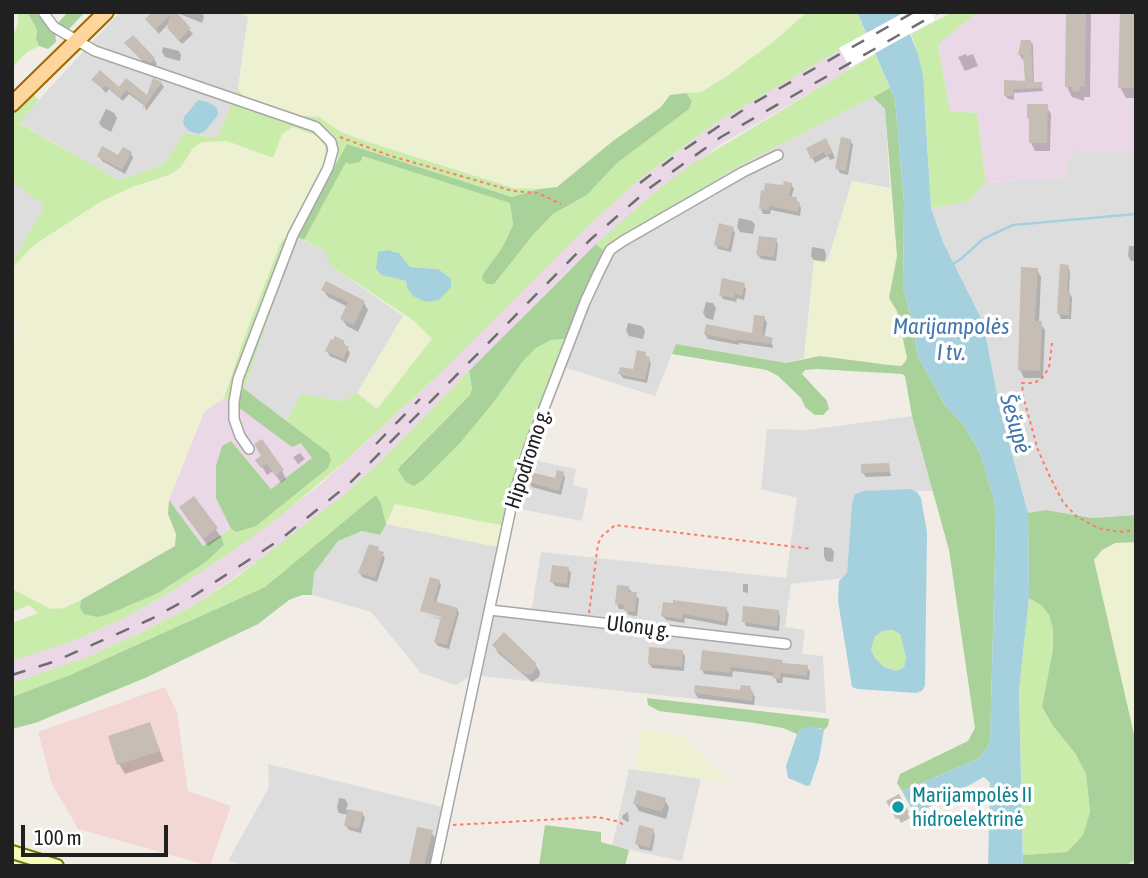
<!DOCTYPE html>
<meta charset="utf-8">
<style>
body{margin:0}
#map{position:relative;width:1148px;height:878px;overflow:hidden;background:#f1ede6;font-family:"Asap Condensed",sans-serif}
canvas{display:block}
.frame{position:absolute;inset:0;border:14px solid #202020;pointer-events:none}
.scale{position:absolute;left:21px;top:825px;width:147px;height:32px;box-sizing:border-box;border:4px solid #202020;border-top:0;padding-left:9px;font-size:21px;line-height:24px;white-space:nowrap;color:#202020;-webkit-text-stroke:5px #fff;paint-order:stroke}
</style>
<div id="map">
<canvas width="1148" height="878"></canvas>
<div class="frame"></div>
<div class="scale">100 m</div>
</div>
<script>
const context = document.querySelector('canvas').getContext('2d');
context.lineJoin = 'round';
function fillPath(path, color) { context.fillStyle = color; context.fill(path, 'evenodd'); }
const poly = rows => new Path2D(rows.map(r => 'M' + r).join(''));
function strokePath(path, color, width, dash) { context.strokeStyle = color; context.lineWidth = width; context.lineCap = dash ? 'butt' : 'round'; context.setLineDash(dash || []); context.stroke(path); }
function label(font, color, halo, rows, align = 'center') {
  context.font = font + ' "Asap Condensed",sans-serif'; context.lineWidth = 7; context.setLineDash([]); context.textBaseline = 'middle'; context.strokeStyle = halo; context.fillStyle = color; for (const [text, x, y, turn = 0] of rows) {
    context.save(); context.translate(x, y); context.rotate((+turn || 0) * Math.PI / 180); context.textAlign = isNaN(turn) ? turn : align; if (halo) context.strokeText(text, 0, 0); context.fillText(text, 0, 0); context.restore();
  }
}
fillPath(poly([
 [120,12,238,12,248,16,238,89,217,138,185,133,163,165,119,180,18,122],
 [873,97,885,109,890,188,852,181,828,260,814,260,804,358,786,363,676,344,655,396,557,365,603,250,737,167],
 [1071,150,1136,151,1136,515,1092,518,1046,510,1028,513,1000,410,983,322,943,242,931,208,969,201,986,182,1065,178],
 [12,181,44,206,12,263],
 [296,237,326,251,330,265,403,316,357,393,343,401,301,394,287,421,243,388],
 [912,416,933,491,864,491,855,494,852,503,847,573,844,578,791,584,785,627,805,630,802,654,823,656,826,713,472,675,456,685,421,673,371,612,312,595,314,573,338,541,363,531,379,535,386,524,498,547,485,613,530,620,541,552,786,578,797,498,761,489,767,429,807,430],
 [529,459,576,469,573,485,588,489,582,521,515,508],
 [268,764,443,807,432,866,247,866,228,861,269,787],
 [629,769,701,779,682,861,612,846]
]), '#dedddd');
fillPath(poly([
 [165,687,177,712,188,791,231,806,210,866,78,829,52,784,38,732]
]), '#f2d7d5');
fillPath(poly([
 [978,12,1136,12,1136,151,1071,150,1065,178,986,182,977,113,950,111,938,43],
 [839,48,850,67,846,72,723,143,654,193,566,273,383,459,345,494,276,549,194,605,140,633,85,658,12,683,12,661,78,639,128,616,174,590,283,514,322,483,435,378,582,232,640,179,714,124],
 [224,398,301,443,313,458,271,489,231,441,222,446,216,498,231,529,203,546,169,500,204,412]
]), '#ead8e6');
fillPath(poly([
 [238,12,807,12,772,43,724,78,701,92,670,95,661,107,613,141,557,187,539,189,513,188,365,141,341,132,319,117,290,115,242,97,238,89,248,16],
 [293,127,317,136,325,146,326,156,322,170,288,235,281,242,244,338,224,398,204,412,167,505,168,514,176,534,175,545,64,608,52,609,12,589,12,348,20,330,12,322,12,268,34,245,100,202,132,187,169,175,181,166,193,148,202,142,227,141,273,158,282,134],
 [852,181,890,188,897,256,889,298,897,311,907,358,901,366,820,356,804,358,814,260,828,260],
 [403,316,414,321,433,339,377,409,357,393],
 [395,504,505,526,498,547,386,524],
 [1136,542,1136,743,1094,560,1102,550,1115,543],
 [641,728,682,736,730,782,636,770]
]), '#edf0d1');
fillPath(poly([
 [18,12,27,12,37,30,36,39,39,46,27,52,12,68,12,39,18,23],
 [807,12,857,12,866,34,714,124,640,179,582,232,435,378,343,463,283,514,241,545,174,590,128,616,78,639,12,661,12,623,38,613,29,605,12,612,12,589,51,609,64,608,81,600,80,608,158,593,206,562,224,545,221,535,231,529,236,532,329,453,287,421,301,394,343,401,357,393,377,409,432,339,414,321,330,265,327,259,326,251,304,240,346,162,363,155,510,203,513,225,502,248,483,274,532,236,553,214,587,195,617,163,689,109,692,101,686,93,701,92,724,78,772,43],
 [382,251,396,251,410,267,438,269,407,288,406,281,381,275],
 [953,12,978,12,938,44,950,111,977,113,986,182,969,201,931,208,925,104,918,54,911,34],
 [875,54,890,88,737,167,603,250,596,244,654,193,689,166],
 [238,89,243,97,290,115,319,117,341,132,365,141,513,188,539,189,512,197,347,144,296,237,238,407,224,398,244,338,281,242,288,235,322,170,326,156,325,146,317,136,293,127,282,134,273,158,227,141,202,142,193,148,181,167,169,175,132,187,100,202,34,245,12,268,12,263,44,206,12,181,12,112,28,95,32,94,39,100,19,123,119,180,163,165,185,133,217,138],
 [567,339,505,526,395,504,386,524,381,503,376,496,265,587,70,675,12,697,12,683,85,658,140,633,194,605,237,577,345,494,383,459,469,371,472,388,470,395,401,464,414,485,460,443,494,402,523,361,536,348,551,340],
 [1029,598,1042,606,1049,615,1053,629,1053,649,1042,708,1053,726,1075,753,1086,774,1090,812,1083,835,1067,852,1023,855,1019,690],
 [893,630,900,634,906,658,904,667,897,671,884,667,875,658,871,649,875,637,882,631]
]), '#caecab');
fillPath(poly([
 [27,12,43,12,54,27,68,12,85,12,69,29,55,27,56,42,48,49,39,46,36,39,37,30],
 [890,88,895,99,904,203,903,287,914,329,916,347,920,360,944,404,963,424,980,453,994,499,996,520,990,742,980,758,902,791,897,783,900,774,968,741,975,728,949,550,912,416,905,376,902,374,817,369,805,370,802,374,827,401,829,409,823,415,815,415,805,407,801,398,778,376,767,370,672,354,676,344,786,363,820,356,889,365,901,366,905,362,907,358,897,311,889,298,897,256,885,109,873,97],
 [686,93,692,101,689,109,617,163,587,195,553,214,532,236,494,284,487,284,482,279,483,274,502,248,513,225,510,203,363,156,360,162,349,164,346,162,304,240,296,237,347,144,512,197,539,189,557,187,613,141,661,107,670,95],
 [596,244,603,250,567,339,551,340,536,348,523,361,494,402,460,443,424,479,414,486,406,482,398,470,401,465,470,395,472,388,469,371],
 [243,388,329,453,331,460,328,468,256,526,236,532,231,529,216,498,216,466,222,446,231,441,271,489,312,458,301,443,292,447,238,407],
 [376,495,381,503,386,524,380,535,362,531,338,541,314,573,312,595,302,595,289,600,258,624,145,678,35,723,12,729,12,697,70,675,265,587],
 [169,500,203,546,221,535,224,545,206,562,158,593,109,614,97,617,84,614,80,608,81,600,175,546,176,534,168,514],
 [1046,510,1092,518,1136,515,1136,542,1115,543,1102,550,1094,560,1136,743,1136,861,1130,862,1128,866,1023,866,1023,855,1067,852,1083,835,1090,812,1086,774,1075,753,1053,726,1042,707,1053,649,1053,629,1049,615,1042,606,1029,598,1028,513],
 [647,698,829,719,828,726,824,730,820,728,803,728,797,734,783,728,755,723,659,711,648,705],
 [545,825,601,832,601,842,629,850,625,866,539,866]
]), '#a9d19a');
fillPath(poly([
 [857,12,901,12,918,54,923,76,931,208,943,242,983,322,1000,410,1028,513,1029,598,1019,690,1023,866,988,866,990,783,984,777,915,815,902,791,980,758,990,742,996,520,994,499,980,453,963,424,944,404,920,360,916,347,914,329,903,287,904,203,895,99],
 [198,100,208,102,217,108,218,115,205,131,199,134,189,131,183,124,184,117],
 [388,250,399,253,410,267,438,269,451,279,451,287,439,300,426,302,413,296,407,288,406,281,381,275,376,269,378,252],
 [910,489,917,492,921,498,927,532,925,686,922,691,916,693,857,689,852,687,838,601,839,581,847,573,852,503,855,494,864,491],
 [893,630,900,634,906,658,904,667,897,671,884,667,875,658,871,649,875,637,882,631],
 [811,726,824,730,819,759,810,785,807,786,788,778,786,766,797,734,803,728]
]), '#a5d1df');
fillPath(poly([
 [905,12,931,12,935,20,850,67,839,48]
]), '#fff');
fillPath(poly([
 [173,12,193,34,182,44,168,28,170,22,159,34,147,20],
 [175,12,202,12,204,17,202,23],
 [1068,12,1091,12,1090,97,1084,97,1084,101,1072,97,1067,87],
 [1136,12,1136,98,1126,98,1120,87],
 [1023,41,1030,41,1033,45,1034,84,1041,84,1043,91,1014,93,1014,100,1008,99,1005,95,1006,82,1027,83,1025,59,1022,59,1020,55],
 [126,43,154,59,157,64,154,67,145,64],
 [163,47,179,51,181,55,180,61,165,57,162,52],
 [966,54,967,56,973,54,978,66,965,71,958,57],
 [94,80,119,89,126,80,148,97,161,83,164,87,146,111,145,106,129,94,123,101,109,89,106,93],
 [1046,106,1051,114,1050,151,1035,151,1031,143,1031,123,1028,118],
 [106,109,114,113,117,118,111,132,102,127,99,123],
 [826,140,835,158,830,160,828,156,815,163,808,149],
 [850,140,853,145,848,175,840,173,837,168],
 [131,153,133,158,125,174,102,161,99,156,119,157],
 [791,184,794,189,791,198,796,199,801,208,800,216,771,210,770,214,763,214,761,209,784,187],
 [739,218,752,221,755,225,753,234,740,232,737,227],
 [733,229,735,233,731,252,718,249,716,245],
 [776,240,778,245,776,261,761,259,758,255],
 [1129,246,1136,246,1136,261,1131,261,1128,256],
 [812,247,824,249,826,254,825,262,814,260,811,256],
 [1068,267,1070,271,1069,292,1072,298,1071,319,1061,319,1059,314],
 [1037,270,1041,277,1039,322,1045,330,1043,378,1024,378,1020,370],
 [743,284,746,289,744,300,737,298,736,302,723,299,721,295],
 [323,289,364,303,368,310,358,332,347,326,342,319,348,307,328,297],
 [706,302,713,303,716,308,713,320,706,318,703,313],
 [764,318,767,323,764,338,771,339,773,348,739,343,739,345,708,339,705,334,753,335],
 [628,323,642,326,645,331,643,339,629,336,626,331],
 [343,342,350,353,346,363,330,356,327,351],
 [645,354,651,363,647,383,623,378,620,374,634,371],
 [300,453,305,459,298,464,293,457],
 [263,457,282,471,286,479,281,483,273,471,267,475,258,460],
 [888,464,891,476,866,477,863,473],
 [563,474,565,478,561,495,532,487,529,482,556,480],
 [193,498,221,537,208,546,185,515],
 [824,547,831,548,834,552,833,562,826,561,824,556],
 [377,548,385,558,377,582,362,577,360,573],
 [568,569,571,573,569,588,555,586,552,581],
 [439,581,441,585,436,603,457,609,459,613,449,649,438,646,435,642,442,620,424,614,449,621,450,618,422,610],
 [743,584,748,584,748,593,743,592],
 [628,588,639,599,637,616,629,615,625,609,619,609,617,604],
 [726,609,729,614,727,626,685,618,684,623,666,620,663,616],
 [778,611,780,616,779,631,746,626,744,621],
 [494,645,535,664,540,672,539,677,532,682,498,653],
 [682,652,685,656,684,671,652,668,649,663],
 [782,661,783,665,807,667,810,672,809,680,783,677,782,683,777,683,775,676,733,671,732,677,704,674,702,669],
 [750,688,755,697,754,705,698,698,695,693,741,692],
 [149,724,164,761,125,774,119,764],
 [899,796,910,818,901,823,889,802],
 [339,798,345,799,348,804,346,810,362,813,365,818,361,833,349,830,346,826,349,815,339,813,337,808],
 [664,799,669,807,666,819,639,811,635,804],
 [628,812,629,821,627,822,622,818,623,815],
 [653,830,655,835,652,851,640,849,637,844],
 [431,832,436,839,430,866,412,866]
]), '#0003');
strokePath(poly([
 [953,264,961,259,983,239,1013,225,1136,214]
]), '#a5d1df', 2.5);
fillPath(poly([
 [152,12,176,12,191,28,179,41,167,28,170,15,155,30,145,19],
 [1066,12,1086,12,1085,87,1080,87,1079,92,1072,91,1072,87,1065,87],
 [1120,12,1136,12,1135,88,1118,88],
 [133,35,155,58,151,63,141,59,124,43],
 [1021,40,1031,40,1033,82,1042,82,1042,88,1013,89,1013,96,1004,96,1004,80,1025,81,1023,55,1018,55],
 [100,70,119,87,126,78,147,95,153,78,162,82,143,109,144,104,126,90,120,98,106,86,103,89,91,80],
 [1027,104,1048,104,1047,143,1029,143,1029,118,1027,118],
 [841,137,851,139,846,171,835,169],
 [826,138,833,153,826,156,824,152,811,159,806,148],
 [102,146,118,155,123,147,132,152,122,170,97,156],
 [784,181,792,183,789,196,797,197,796,201,800,202,798,212,769,206,769,210,759,209,761,190,764,191,765,183,783,185],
 [719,223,734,227,728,249,714,245],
 [759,236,777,238,774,257,756,255],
 [1060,264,1069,265,1067,291,1070,292,1069,315,1057,314],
 [1021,267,1038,268,1035,321,1042,321,1040,371,1018,370],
 [722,278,745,283,742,296,735,294,734,298,719,295],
 [326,281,365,301,354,325,340,319,348,302,321,290],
 [754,315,765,316,762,335,773,338,771,344,737,339,737,341,704,334,706,324,752,333],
 [335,336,345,341,343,344,349,347,343,359,325,351,331,339,333,340],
 [637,350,646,352,645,356,650,357,645,380,618,374,620,367,633,369],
 [262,439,284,470,275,476,267,464,261,468,255,460,261,456,254,444],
 [889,463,890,472,861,473,861,464],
 [557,470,564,472,559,491,528,482,530,472,555,478],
 [194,496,218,528,203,539,179,507],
 [369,544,379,547,378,550,384,552,375,578,358,573],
 [552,565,569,567,567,584,550,582],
 [430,577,440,580,434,601,458,608,447,645,434,642,441,617,420,611],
 [617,585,629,586,628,592,637,592,635,612,624,611,624,605,615,604],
 [673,600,727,607,725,622,683,614,682,619,661,616,663,602,673,603],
 [743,606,779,610,777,627,742,622],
 [504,632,536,663,536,669,532,674,526,675,521,672,492,645],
 [649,647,683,650,682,667,648,664],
 [702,650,783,660,782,663,808,665,807,676,781,673,780,679,773,678,773,672,731,667,730,673,700,670],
 [695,685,740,690,741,685,751,686,750,690,753,691,752,701,694,693],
 [150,722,160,751,117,765,108,736],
 [637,790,666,798,662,812,633,804],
 [899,794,909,812,896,819,886,801],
 [348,809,363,812,359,829,344,826],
 [639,825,654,829,650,848,635,844],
 [417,827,433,830,424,866,409,866]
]), '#c6bdb5');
const street = poly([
 [43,12,54,27,95,51,316,127,331,142,333,150,328,168,293,235,238,379,234,402,234,419,240,436,249,449],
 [490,610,786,644],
 [435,866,514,494,529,447,585,302,598,274,610,250,623,241,743,172,778,155]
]);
const secondary = poly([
 [12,852,57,866]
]);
const primary = poly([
 [12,104,106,12]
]);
strokePath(street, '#a7a7a7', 12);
strokePath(secondary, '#6d7c02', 16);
strokePath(primary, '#9c6b00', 18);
strokePath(poly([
 [340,137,391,156,513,191,538,193,561,204],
 [1052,343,1049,368,1042,378,1034,383,1022,383,1023,396,1038,450,1051,479,1063,502,1076,516,1098,528,1119,532,1136,530],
 [589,613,598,544,602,536,615,525,812,549],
 [453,825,597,817,620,822,625,827]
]), '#fe7c6a', 2, [3.5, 3.5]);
strokePath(street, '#fff', 9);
strokePath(secondary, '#f7fbb9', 12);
strokePath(primary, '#fed69d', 14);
strokePath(poly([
 [640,183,679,153,752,104,914,12],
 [376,444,420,399],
 [12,675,53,662,151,619,195,595,281,539,350,483,591,239,651,187,721,137,939,12]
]), '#6e6e6e', 2.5, [14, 14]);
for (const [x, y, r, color] of [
 [898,807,7,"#0f9aa8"]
]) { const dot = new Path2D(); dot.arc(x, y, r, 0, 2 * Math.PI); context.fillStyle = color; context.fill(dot); strokePath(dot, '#fff', 2.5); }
label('21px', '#202020', '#fff', [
 ["Hipodromo g.",528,459,-72],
 ["Ulonų g.",638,627,7]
]);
label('21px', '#0d838f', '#fff', [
 ["Marijampolės II",912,795],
 ["hidroelektrinė",912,819]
], 'left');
label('italic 23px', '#4577ab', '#fff', [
 ["Marijampolės",951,327],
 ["I tv.",951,353],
 ["Šešupė",1015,424,74]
]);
</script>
